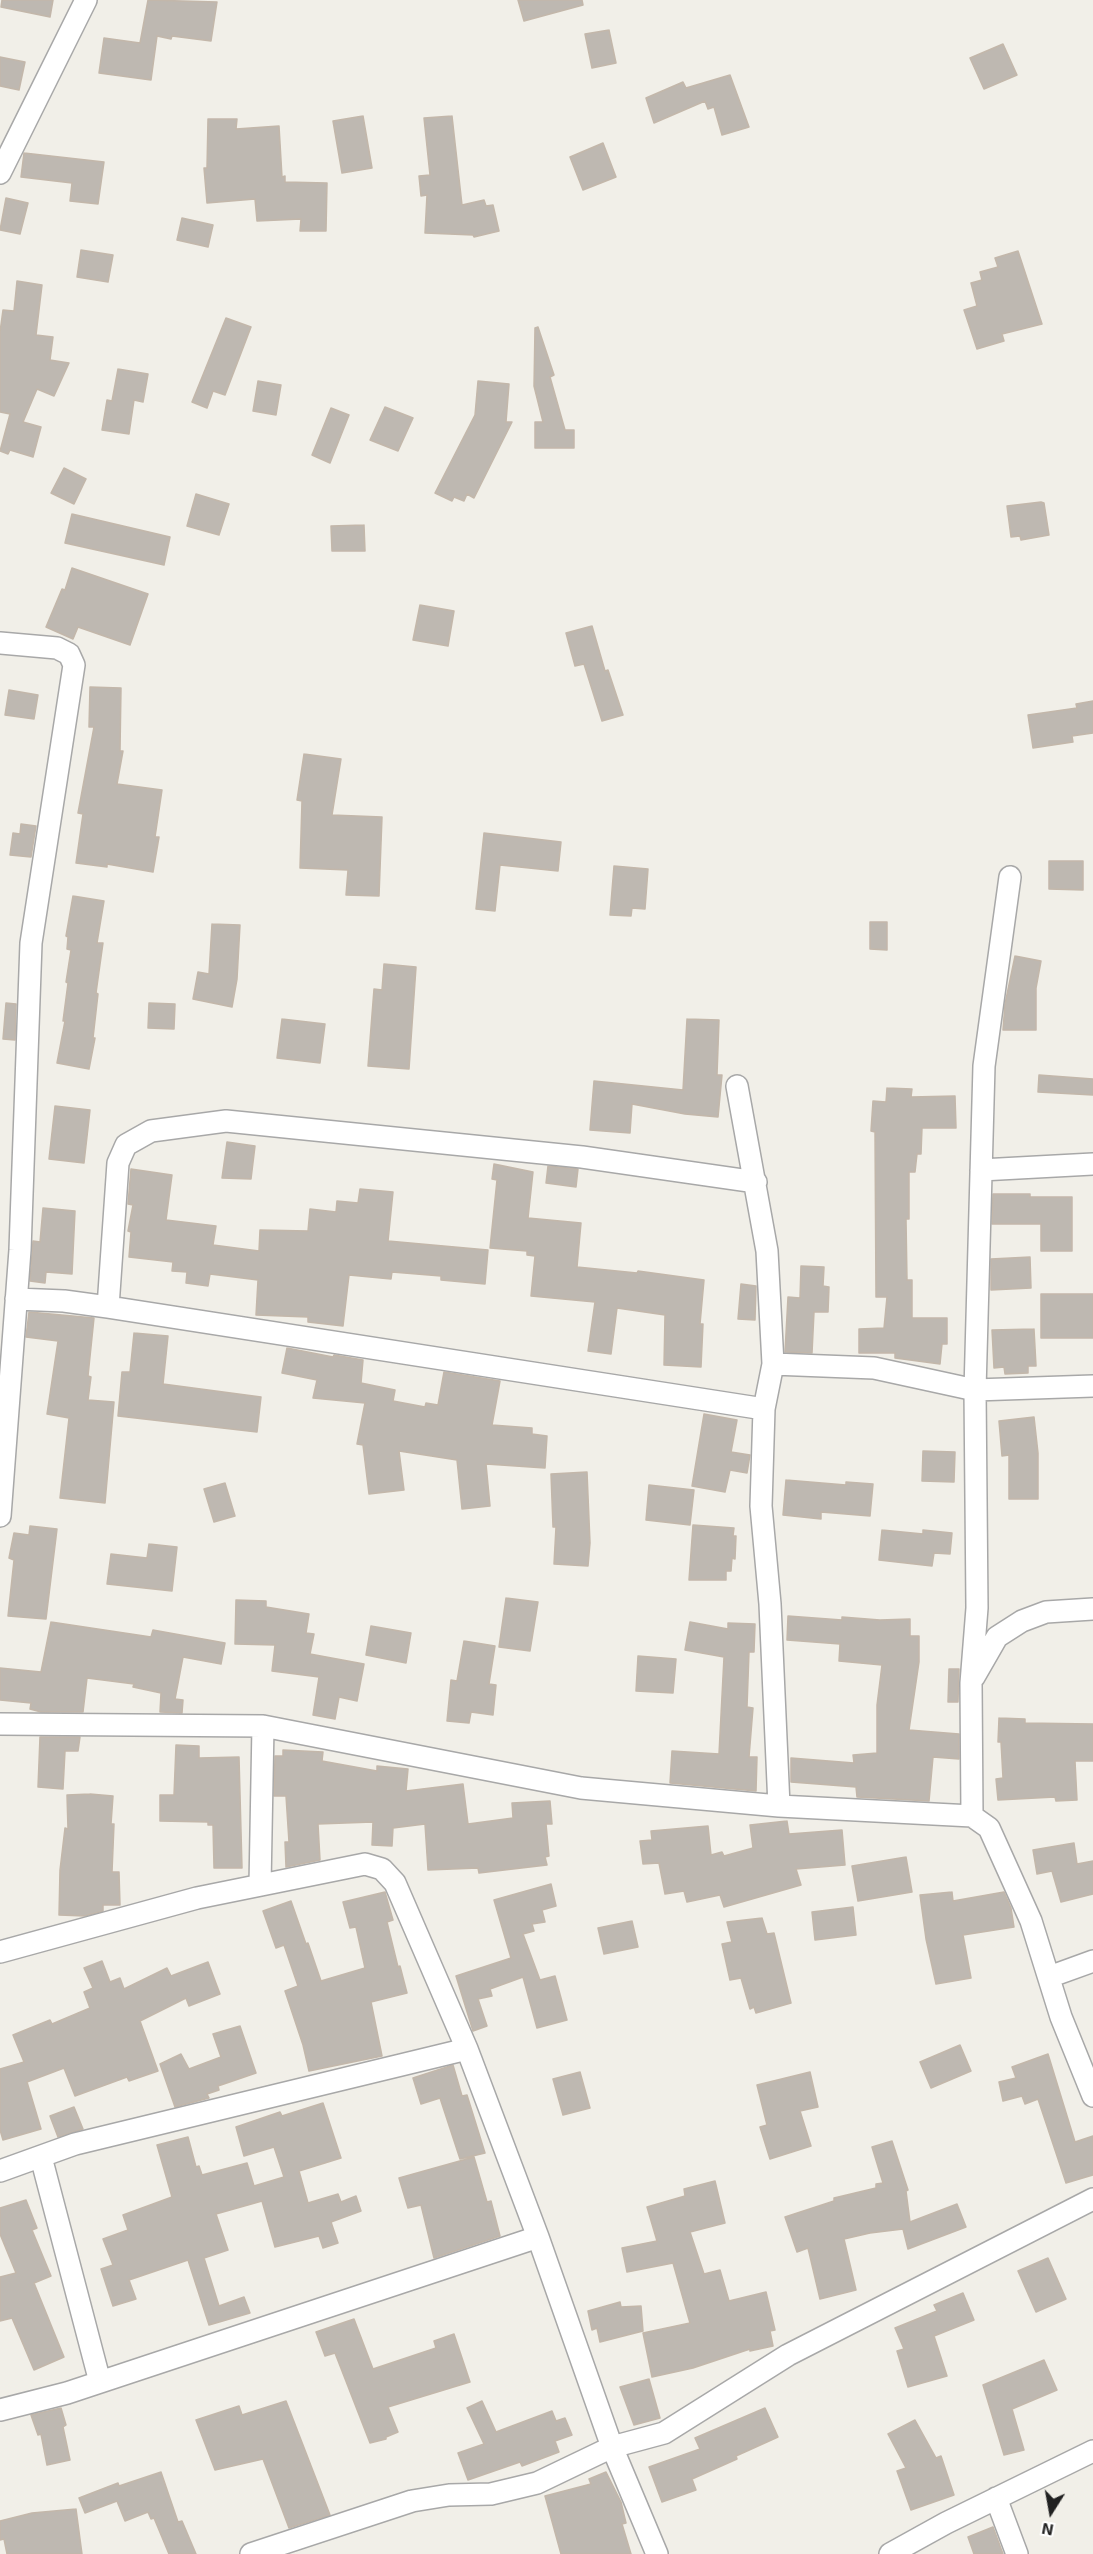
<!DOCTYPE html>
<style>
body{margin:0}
#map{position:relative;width:1093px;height:2554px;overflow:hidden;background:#f1efe8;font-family:"Exo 2",sans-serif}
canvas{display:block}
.north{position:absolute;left:1021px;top:2482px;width:60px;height:60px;-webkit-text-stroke:4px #fff;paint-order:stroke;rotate:191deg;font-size:16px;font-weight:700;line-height:24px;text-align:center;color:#212121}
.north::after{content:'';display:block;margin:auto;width:21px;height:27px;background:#212121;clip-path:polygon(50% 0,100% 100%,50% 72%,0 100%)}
</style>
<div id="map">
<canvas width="1093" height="2554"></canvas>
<div class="north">N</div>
</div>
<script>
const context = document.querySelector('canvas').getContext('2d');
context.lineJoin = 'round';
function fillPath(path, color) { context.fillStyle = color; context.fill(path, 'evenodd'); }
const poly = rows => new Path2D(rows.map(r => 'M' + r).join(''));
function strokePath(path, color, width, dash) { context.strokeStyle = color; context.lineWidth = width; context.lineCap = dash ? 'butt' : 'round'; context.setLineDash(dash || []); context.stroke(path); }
const building = poly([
 [2,0,53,0,50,17,1,7,2,0],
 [148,0,217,2,211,41,172,36,171,39,157,36,151,80,99,73,104,38,140,43,148,0],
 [518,0,582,0,583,5,524,21,518,0],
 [609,30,616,63,592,68,585,34,609,30],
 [1003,44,1017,75,984,89,970,58,1003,44],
 [0,57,25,62,19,90,0,86,0,57],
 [730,75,749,127,722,135,714,107,708,109,705,101,654,123,646,98,683,82,686,88,730,75],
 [363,116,372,168,342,173,333,121,363,116],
 [452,116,462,205,484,200,486,206,493,205,499,231,474,237,473,235,425,233,427,195,421,196,419,176,430,175,424,118,452,116],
 [208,119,237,119,236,129,279,126,282,177,285,176,285,182,327,183,326,231,300,231,301,219,257,221,255,199,207,203,204,168,207,168,208,119],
 [603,143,616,177,583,190,570,157,603,143],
 [24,153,104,162,98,204,70,201,72,183,21,177,24,153],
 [6,198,28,203,20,234,0,230,6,198],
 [182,218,213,225,208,247,177,240,182,218],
 [81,250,113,255,108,282,77,277,81,250],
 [1018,251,1042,324,1002,334,1004,341,977,349,964,310,977,306,971,283,982,280,980,272,998,267,995,258,1018,251],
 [17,281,42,285,36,335,53,337,50,360,69,363,54,396,37,389,23,422,41,427,33,457,10,450,8,454,0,451,10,414,0,412,0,332,3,310,14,311,17,281],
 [226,318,251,327,225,395,213,391,207,408,192,402,226,318],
 [538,327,554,375,550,377,565,430,574,430,574,448,535,448,535,422,543,422,534,386,535,328,538,327],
 [118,369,148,374,143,402,134,400,129,434,102,430,107,400,112,401,118,369],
 [258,381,281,385,276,415,253,411,258,381],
 [478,381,509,384,506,422,512,422,474,498,467,494,464,501,454,497,452,501,435,493,475,415,478,381],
 [385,407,413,418,398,451,370,440,385,407],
 [331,408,349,415,330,463,312,455,331,408],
 [64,468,86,479,74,504,51,493,64,468],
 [196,494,229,504,219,535,187,526,196,494],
 [1041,502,1044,503,1049,535,1021,540,1020,536,1011,537,1007,506,1041,502],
 [72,514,170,537,164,565,65,543,72,514],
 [364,525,365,551,332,551,331,526,364,525],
 [72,568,148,594,130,645,78,627,73,639,46,627,62,589,65,590,72,568],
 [420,605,454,611,448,646,413,640,420,605],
 [592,626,605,671,608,670,623,715,602,721,584,664,575,666,566,633,592,626],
 [90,687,121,688,120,751,123,751,117,784,162,790,155,837,159,837,153,872,107,864,107,867,76,863,83,814,78,813,94,727,89,727,90,687],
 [9,690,38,695,34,719,5,715,9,690],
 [1093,701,1093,733,1072,736,1073,742,1033,748,1028,715,1077,708,1076,704,1093,701],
 [304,754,341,759,332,815,382,817,379,896,346,895,348,870,300,868,302,801,297,800,304,754],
 [21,824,36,826,31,857,10,855,13,833,20,834,21,824],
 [484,833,561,842,558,871,500,865,495,911,476,909,484,833],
 [1049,861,1083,861,1083,890,1049,889,1049,861],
 [614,866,648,869,645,909,632,908,631,916,610,915,614,866],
 [73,896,104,901,97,943,103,943,96,993,98,994,93,1038,95,1038,89,1069,57,1063,65,1021,63,1021,68,983,66,982,71,950,67,949,68,937,66,936,73,896],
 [870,922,887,922,887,950,870,949,870,922],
 [212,924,240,925,237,979,232,1007,193,999,198,972,209,974,212,924],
 [1015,956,1041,961,1036,988,1036,1030,1003,1030,1005,1004,1015,956],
 [384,964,416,967,409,1069,368,1066,374,989,382,990,384,964],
 [6,1003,16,1004,15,1040,3,1039,6,1003],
 [149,1003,175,1004,174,1029,148,1028,149,1003],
 [282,1019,325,1024,320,1063,277,1058,282,1019],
 [687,1019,719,1020,717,1075,722,1075,718,1117,685,1114,632,1104,630,1133,590,1130,594,1081,683,1090,687,1019],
 [1039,1075,1093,1079,1093,1095,1038,1092,1039,1075],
 [887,1088,912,1089,911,1097,955,1096,956,1128,922,1128,921,1154,917,1154,915,1172,909,1172,909,1219,906,1219,907,1280,912,1280,912,1318,947,1318,947,1344,942,1344,940,1364,895,1358,895,1353,859,1353,859,1329,884,1328,887,1297,876,1297,875,1132,871,1131,873,1101,886,1102,887,1088],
 [55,1106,90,1110,84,1163,49,1159,55,1106],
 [227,1142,255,1146,251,1179,222,1178,227,1142],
 [494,1164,533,1172,528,1218,581,1223,577,1267,637,1273,638,1271,704,1280,700,1324,703,1324,701,1367,664,1365,665,1315,617,1308,611,1354,588,1351,595,1302,531,1296,535,1256,527,1255,527,1251,490,1248,497,1180,492,1179,494,1164],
 [548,1166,578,1169,576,1187,546,1183,548,1166],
 [131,1169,172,1175,166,1220,216,1226,213,1245,259,1251,260,1230,308,1231,310,1209,336,1212,337,1201,358,1203,360,1189,393,1192,388,1241,488,1250,485,1284,441,1280,441,1276,392,1272,391,1279,349,1275,343,1326,308,1322,308,1317,256,1315,258,1280,210,1274,208,1286,186,1283,187,1272,172,1271,173,1262,129,1257,131,1232,128,1231,133,1205,128,1204,131,1169],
 [993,1194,1030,1194,1030,1197,1072,1197,1072,1251,1041,1251,1041,1224,992,1224,993,1194],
 [43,1208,75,1211,72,1274,46,1272,45,1283,30,1281,33,1241,40,1242,43,1208],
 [1030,1257,1031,1288,991,1290,991,1259,1030,1257],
 [801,1266,824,1267,823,1286,829,1287,828,1312,814,1312,812,1353,785,1352,788,1297,800,1298,801,1266],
 [741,1284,756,1286,755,1320,738,1319,741,1284],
 [1041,1294,1093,1294,1093,1338,1041,1338,1041,1294],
 [29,1312,94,1318,88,1376,91,1377,88,1400,114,1402,105,1503,60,1498,69,1418,47,1414,58,1341,26,1337,29,1312],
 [1034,1329,1036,1366,1028,1366,1028,1373,1005,1374,1004,1367,994,1368,992,1330,1034,1329],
 [134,1333,168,1336,163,1384,261,1397,257,1432,118,1416,122,1372,130,1372,134,1333],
 [287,1348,333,1357,334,1355,363,1360,361,1383,395,1390,393,1401,425,1407,426,1403,438,1405,444,1372,500,1381,492,1425,532,1428,532,1434,547,1436,545,1468,486,1464,490,1506,462,1509,457,1460,399,1451,404,1490,369,1494,363,1445,357,1444,365,1403,313,1398,317,1380,282,1373,287,1348],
 [704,1414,737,1420,731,1452,750,1455,747,1473,730,1470,725,1492,692,1486,704,1414],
 [1034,1417,1038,1453,1038,1499,1009,1499,1009,1455,1002,1456,999,1421,1034,1417],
 [923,1451,955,1452,954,1482,922,1481,923,1451],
 [587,1472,590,1543,588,1566,554,1564,556,1527,553,1527,551,1474,587,1472],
 [786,1480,846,1485,846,1482,873,1484,870,1516,821,1512,821,1519,783,1515,786,1480],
 [225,1483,235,1516,214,1522,204,1489,225,1483],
 [649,1485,694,1490,690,1525,646,1520,649,1485],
 [693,1525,734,1528,733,1536,736,1536,735,1559,732,1558,731,1571,726,1571,726,1580,689,1580,693,1525],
 [30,1526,57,1529,46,1619,8,1616,14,1560,9,1558,14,1533,29,1535,30,1526],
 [882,1530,923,1534,923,1530,952,1533,950,1554,934,1553,932,1566,879,1560,882,1530],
 [149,1544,177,1547,172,1591,107,1584,111,1554,147,1558,149,1544],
 [506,1598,538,1602,530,1651,499,1647,506,1598],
 [236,1600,266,1601,266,1607,309,1614,306,1633,314,1634,310,1654,364,1664,357,1701,339,1697,335,1719,313,1715,319,1677,272,1671,275,1645,235,1644,236,1600],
 [788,1616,842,1620,842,1617,880,1620,910,1619,910,1636,919,1636,919,1662,909,1730,959,1734,959,1759,933,1757,929,1801,857,1797,856,1787,791,1782,791,1758,854,1763,853,1755,877,1753,877,1705,882,1665,839,1661,840,1644,787,1640,788,1616],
 [51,1622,151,1637,153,1630,225,1643,221,1664,183,1657,175,1699,183,1700,182,1713,160,1712,161,1693,133,1687,134,1684,87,1678,83,1712,41,1712,30,1709,31,1703,0,1700,0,1668,41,1672,51,1622],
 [690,1622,728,1629,728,1623,755,1624,754,1652,749,1652,747,1707,753,1708,749,1757,757,1757,756,1791,670,1783,672,1751,719,1754,724,1657,685,1650,690,1622],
 [371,1626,411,1633,406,1663,366,1655,371,1626],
 [464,1641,495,1646,489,1684,496,1685,493,1715,471,1712,469,1723,447,1721,451,1680,457,1681,464,1641],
 [638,1656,676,1659,673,1693,636,1691,638,1656],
 [949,1669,959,1669,958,1702,948,1702,949,1669],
 [999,1718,1025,1719,1025,1723,1093,1724,1093,1761,1075,1761,1077,1800,1056,1801,1055,1797,998,1800,996,1779,1003,1778,1001,1742,998,1742,999,1718],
 [40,1737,80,1737,78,1751,65,1751,63,1789,38,1787,40,1737],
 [176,1745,199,1746,199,1758,239,1757,242,1868,214,1868,213,1825,208,1825,208,1822,160,1821,160,1795,174,1795,176,1745],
 [283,1750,323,1752,322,1761,377,1771,377,1766,408,1769,406,1791,463,1784,468,1824,513,1818,512,1803,550,1801,552,1824,546,1824,549,1856,545,1857,547,1865,479,1873,478,1868,428,1870,425,1824,393,1828,392,1846,372,1845,373,1822,318,1824,320,1860,286,1867,285,1842,289,1842,286,1796,274,1796,275,1756,283,1756,283,1750],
 [90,1794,113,1796,111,1824,114,1824,112,1872,119,1872,120,1905,103,1905,103,1911,85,1916,59,1915,60,1870,65,1828,68,1829,67,1795,90,1794],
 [787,1821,789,1834,842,1830,845,1865,796,1869,801,1885,724,1907,720,1895,687,1902,684,1891,665,1894,659,1863,643,1864,640,1841,652,1840,651,1831,708,1826,711,1855,722,1852,724,1856,753,1848,750,1825,787,1821],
 [1074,1843,1077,1864,1093,1861,1093,1894,1061,1902,1052,1871,1037,1874,1033,1850,1074,1843],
 [906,1857,912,1892,858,1901,852,1866,906,1857],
 [551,1884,556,1906,542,1910,545,1922,532,1924,534,1931,523,1934,540,1980,555,1976,567,2020,537,2028,523,1977,490,1989,492,1996,478,1999,487,2026,473,2031,456,1976,511,1958,494,1900,551,1884],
 [385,1892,393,1920,387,1922,398,1967,400,1966,407,1993,371,2002,382,2056,309,2071,303,2045,285,1991,298,1986,284,1945,276,1948,263,1911,291,1901,306,1944,308,1943,321,1981,365,1968,356,1927,350,1928,343,1902,385,1892],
 [952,1892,953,1901,1004,1892,1011,1908,1014,1927,963,1935,971,1978,936,1984,926,1939,920,1895,952,1892],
 [853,1907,856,1935,815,1940,812,1912,853,1907],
 [762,1918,767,1934,774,1933,791,2003,756,2013,754,2007,750,2009,741,1978,730,1980,722,1944,732,1942,727,1922,762,1918],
 [632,1921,638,1947,604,1954,598,1928,632,1921],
 [102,1961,110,1982,120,1978,124,1989,167,1968,171,1976,208,1962,220,1994,189,2006,186,1998,140,2021,158,2071,129,2081,127,2077,75,2096,64,2068,27,2082,41,2129,3,2140,0,2130,0,2069,24,2062,13,2035,50,2020,52,2024,90,2008,84,1992,93,1988,84,1968,102,1961],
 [240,2026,256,2073,218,2086,219,2090,207,2094,209,2098,175,2107,160,2064,181,2054,189,2069,221,2057,213,2034,240,2026],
 [960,2045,971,2071,931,2088,920,2062,960,2045],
 [1048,2054,1075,2142,1093,2136,1093,2175,1066,2183,1038,2099,1025,2104,1022,2096,1003,2101,999,2082,1016,2078,1012,2067,1048,2054],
 [453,2065,462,2096,467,2095,485,2153,460,2159,440,2098,421,2104,413,2078,453,2065],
 [580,2072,590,2108,563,2115,553,2079,580,2072],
 [810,2072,818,2107,800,2111,811,2146,770,2159,760,2127,767,2125,757,2085,810,2072],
 [323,2103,341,2158,299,2171,308,2203,338,2194,341,2202,356,2196,361,2211,331,2222,338,2243,323,2248,319,2236,275,2247,262,2201,216,2214,228,2250,204,2258,219,2306,244,2297,250,2313,209,2325,188,2260,129,2280,136,2299,113,2306,101,2269,113,2265,103,2239,128,2230,123,2215,172,2197,157,2145,188,2137,196,2167,199,2166,202,2175,247,2163,254,2186,284,2177,274,2147,244,2156,236,2127,280,2112,282,2116,323,2103],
 [74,2107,83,2129,58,2137,50,2116,74,2107],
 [892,2141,908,2190,906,2191,910,2222,957,2204,966,2227,908,2249,903,2229,870,2233,844,2239,856,2290,820,2299,808,2248,797,2252,785,2217,834,2201,834,2198,876,2188,876,2184,883,2183,872,2147,892,2141],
 [474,2157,487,2202,491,2201,500,2236,434,2258,421,2205,408,2208,399,2178,474,2157],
 [715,2181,725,2223,690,2232,704,2274,720,2270,729,2301,766,2292,775,2330,770,2331,773,2346,750,2351,750,2349,693,2368,652,2377,643,2333,690,2323,673,2263,627,2272,622,2248,657,2241,647,2207,685,2196,684,2189,715,2181],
 [26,2200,37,2228,32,2230,51,2276,34,2283,64,2357,34,2370,12,2318,0,2321,0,2277,16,2273,0,2234,0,2208,26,2200],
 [1048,2258,1066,2299,1036,2312,1018,2271,1048,2258],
 [963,2293,974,2320,934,2336,947,2376,908,2387,897,2351,904,2349,895,2328,937,2311,934,2305,963,2293],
 [620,2302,621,2307,641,2306,643,2331,600,2342,597,2328,592,2330,588,2311,620,2302],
 [354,2319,373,2369,436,2348,434,2341,454,2334,470,2382,388,2407,398,2432,386,2437,386,2439,370,2443,335,2353,325,2356,316,2332,354,2319],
 [1044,2360,1057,2390,1012,2409,1024,2450,1004,2455,983,2385,1044,2360],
 [649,2379,660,2418,634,2425,620,2387,649,2379],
 [286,2401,330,2515,289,2528,263,2459,215,2470,196,2420,239,2406,242,2415,286,2401],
 [482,2401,496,2432,552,2411,556,2421,565,2418,572,2435,555,2441,559,2452,522,2466,520,2462,468,2480,458,2453,484,2444,467,2408,482,2401],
 [61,2408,66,2425,63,2427,70,2460,47,2465,41,2434,38,2435,31,2415,61,2408],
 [765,2408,778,2437,736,2456,737,2459,692,2479,696,2490,662,2502,649,2467,700,2449,695,2438,765,2408],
 [915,2420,936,2458,941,2456,954,2495,911,2510,897,2471,906,2468,888,2434,915,2420],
 [161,2472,178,2522,182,2521,196,2554,169,2554,154,2518,151,2519,148,2512,125,2521,117,2501,85,2513,79,2498,118,2483,119,2486,161,2472],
 [606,2472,621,2502,626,2523,622,2524,631,2554,561,2554,545,2496,591,2484,589,2479,606,2472],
 [76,2509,82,2554,7,2554,4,2539,0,2540,0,2521,32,2513,76,2509],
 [993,2527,1003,2554,974,2554,968,2537,993,2527]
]);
fillPath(building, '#beb8b1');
strokePath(building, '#c3b7aa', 1.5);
const minor = poly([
 [0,173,86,0],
 [0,643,57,648,69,654,74,665,31,943,20,1250,0,1516],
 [737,1086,767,1251,773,1364,764,1409,761,1506,770,1604,779,1806],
 [981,1170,1093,1164],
 [16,1299,64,1301,108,1307,764,1409],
 [108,1307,118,1163,126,1145,151,1131,226,1121,582,1157,756,1182],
 [773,1364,874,1368,975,1390,1093,1386],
 [974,1677,997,1637,1022,1621,1046,1612,1093,1609],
 [0,1724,263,1726,581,1788,779,1806,972,1816,989,1828,1031,1921,1061,2017,1093,2096],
 [972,1816,971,1683,977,1608,975,1390,984,1066,1010,877],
 [260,1885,263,1726],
 [0,1952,197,1898,365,1864,382,1869,395,1883,467,2049,538,2237,612,2447,657,2554],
 [1049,1977,1093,1961],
 [41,2157,100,2382],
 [0,2171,75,2144,467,2049],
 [0,2410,67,2393,538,2237],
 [996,2498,1017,2554],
 [251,2554,412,2501,449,2495,491,2494,537,2483,612,2447,664,2433,788,2355,1093,2199],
 [890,2554,946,2523,1093,2451]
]);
strokePath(minor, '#a8a8a8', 24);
strokePath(minor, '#fff', 21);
</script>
